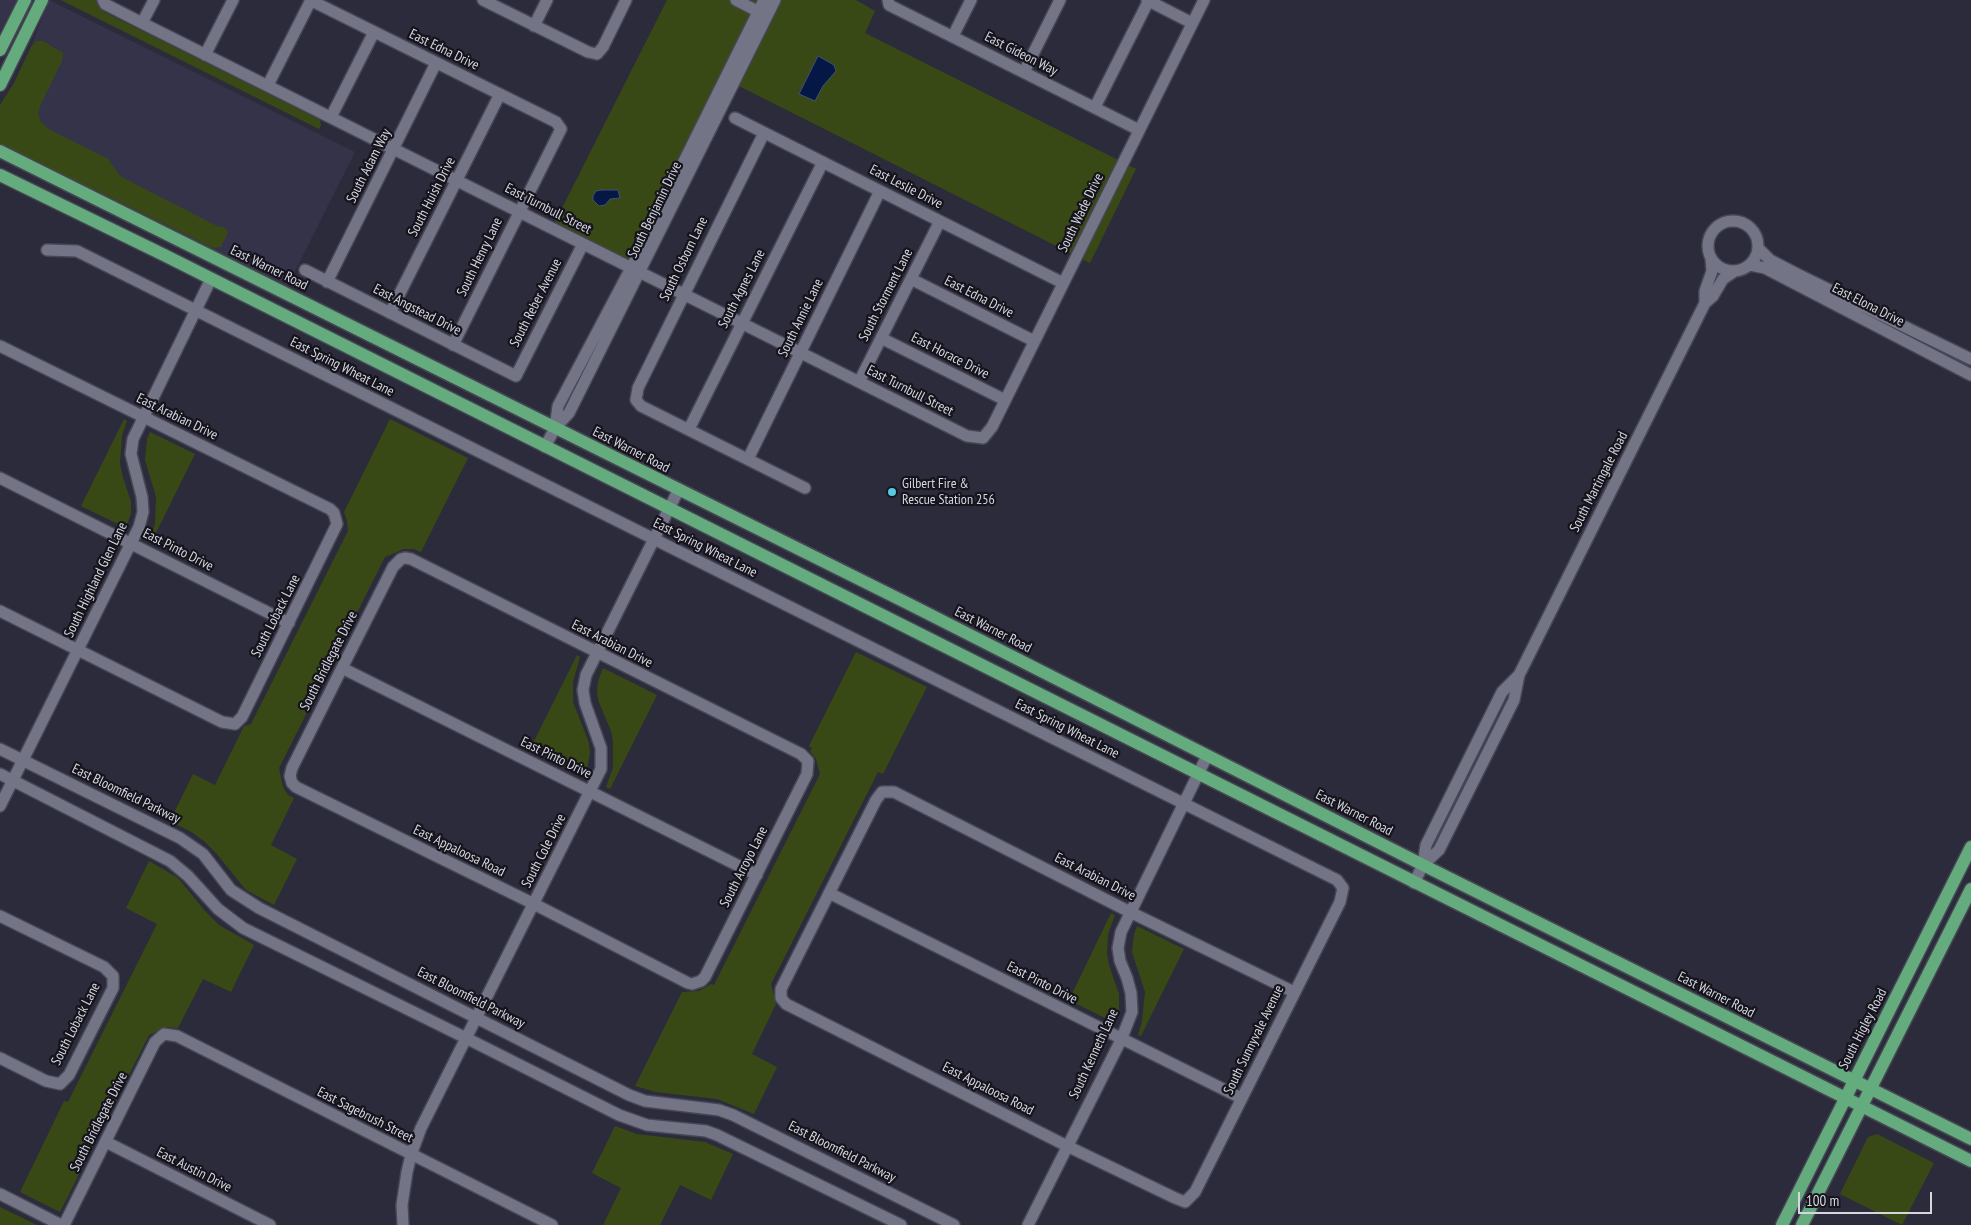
<!DOCTYPE html>
<style>
body{margin:0}
#map{position:relative;width:1971px;height:1225px;overflow:hidden;background:#2c2b3b;font-family:"PT Sans Narrow",sans-serif}
canvas{display:block}
.scale{position:absolute;left:1798px;top:1192px;width:134px;height:22px;box-sizing:border-box;border:2px solid #d6d6e1;border-top:0;padding-left:6px;font-size:15px;line-height:18px;white-space:nowrap;color:#d6d6e1;-webkit-text-stroke:4px #15141c;paint-order:stroke}
</style>
<div id="map">
<canvas width="1971" height="1225"></canvas>
<div class="scale">100 m</div>
</div>
<script>
const context = document.querySelector('canvas').getContext('2d');
context.lineJoin = 'round';
function fillPath(path, color) { context.fillStyle = color; context.fill(path, 'evenodd'); }
const poly = rows => new Path2D(rows.map(r => 'M' + r).join(''));
function strokePath(path, color, width, dash) { context.strokeStyle = color; context.lineWidth = width; context.lineCap = dash ? 'butt' : 'round'; context.setLineDash(dash || []); context.stroke(path); }
function label(font, color, halo, rows, align = 'center') {
  context.font = font + ' "PT Sans Narrow",sans-serif'; context.lineWidth = 4.5; context.setLineDash([]); context.textBaseline = 'middle'; context.strokeStyle = halo; context.fillStyle = color; for (const [text, x, y, turn = 0] of rows) {
    context.save(); context.translate(x, y); context.rotate((+turn || 0) * Math.PI / 180); context.textAlign = isNaN(turn) ? turn : align; if (halo) context.strokeText(text, 0, 0); context.fillText(text, 0, 0); context.restore();
  }
}
fillPath(poly([
 [0,0,17,0,0,32],
 [49,0,355,152,287,287,0,143,0,105,14,83,31,47]
]), '#343349');
fillPath(poly([
 [61,0,97,0,104,12,320,120,321,125,319,129],
 [667,0,856,0,875,11,865,33,1136,169,1090,263,739,86,647,270,554,224],
 [36,41,43,41,63,53,62,61,41,104,38,113,41,122,49,129,108,159,120,176,217,226,224,227,228,232,221,247,213,248,0,143,0,105,14,83,31,47],
 [124,419,127,421,122,435,120,463,122,474,131,502,131,513,126,528,81,506],
 [390,419,468,458,421,552,414,549,404,549,385,557,279,768,283,787,288,795,294,798,271,845,297,859,274,905,246,890,216,853,205,842,193,833,170,821,193,774,215,785,244,726,251,724,348,531,347,521,344,512],
 [150,432,195,454,152,541,149,540,155,524,156,497,145,460,147,439],
 [856,652,927,687,883,774,878,772,771,984,776,1004,752,1054,777,1067,754,1114,717,1099,656,1092,635,1086,682,992,699,991,711,984,714,985,820,774,816,759,810,751,812,748,809,746],
 [577,655,580,657,573,682,573,702,589,743,590,753,587,769,584,776,530,749],
 [603,668,657,695,610,789,606,787,613,768,613,742,611,731,598,700,597,690,598,681],
 [149,861,178,878,205,911,219,925,254,945,231,992,203,979,178,1028,165,1027,149,1035,60,1212,20,1192,64,1101,68,1102,157,924,126,908],
 [1111,913,1115,915,1108,934,1107,954,1109,965,1119,994,1119,1010,1115,1023,1069,1000],
 [1137,926,1184,949,1141,1036,1138,1035,1142,1021,1145,992,1132,952,1134,934],
 [615,1126,637,1134,705,1142,733,1154,711,1200,680,1185,660,1225,603,1225,621,1188,592,1173],
 [1877,1134,1934,1163,1902,1225,1840,1194,1868,1137],
 [0,1207,37,1225,0,1225]
]), '#394915');
const water = poly([
 [818,56,834,65,836,71,823,86,815,101,799,94,818,56],
 [601,190,618,190,620,198,610,199,605,205,599,206,593,200,593,196,596,191,601,190]
]);
fillPath(water, '#041745');
strokePath(water, '#435074', 1);
const minor = poly([
 [103,0,105,4,142,23,967,436,983,438,992,427,1204,0],
 [310,0,556,122,561,129,453,345],
 [483,0,588,52,597,54,603,47,626,0],
 [736,0,763,14],
 [888,0,889,5,1139,130],
 [1147,0,1192,23],
 [142,23,154,0],
 [534,26,547,0],
 [953,36,971,0],
 [205,55,233,0],
 [1024,72,1060,0],
 [268,85,311,0],
 [1095,107,1149,0],
 [331,117,374,32],
 [735,118,1063,283],
 [764,133,638,388,636,400,641,406,805,488],
 '1708 246a25 25 0 1 1 50 0a25 25 0 1 1-50 0Z',
 [1758,248,1770,260,1797,274,1971,359],
 [47,250,77,251,1337,880,1343,888,1340,902,1195,1192,1185,1202,1175,1198,1067,1146,786,1004,781,998,781,989,876,800,882,792,894,792,1130,912,1294,992],
 [1750,265,1765,268,1971,375],
 [305,270,516,376,583,244],
 [911,279,1034,341],
 [327,282,436,63],
 [1705,303,1705,291,1712,271,1711,258],
 [390,313,500,94],
 [881,338,1005,400],
 [0,346,330,509,334,513,337,524,242,717,235,724,222,722,0,611],
 [859,382,940,221],
 [555,428,558,406,631,268,764,0],
 [689,429,823,162],
 [545,447,555,428,569,413,775,0],
 [748,459,880,191],
 [0,478,289,623],
 [405,558,411,559,801,754,808,761,807,774,705,977,701,981,692,984,688,983,534,904,296,787,292,783,290,776,292,768,342,668,393,567,401,559,405,558],
 [342,668,757,875],
 [0,749,180,838,203,854,231,890,259,908,629,1095,645,1101,719,1110,733,1115,954,1225],
 [0,774,170,861,188,876,218,909,243,928,466,1038,619,1115,647,1125,706,1131,717,1135,901,1225],
 [0,806,139,527,143,512,142,497,131,454,133,439,211,279],
 [1423,865,1439,850,1514,700,1519,675,1705,303,1713,296,1723,279,1735,271],
 [1414,883,1423,865,1426,845,1502,692,1519,675],
 [829,893,1241,1098],
 [0,916,104,967,113,976,113,988,69,1075,60,1084,46,1081,0,1058],
 [106,1142,270,1225],
 [0,1194,61,1225],
 [64,1225,155,1042,164,1034,177,1036,552,1225],
 [403,1225,402,1205,407,1172,411,1155,421,1128,601,769,601,748,585,703,583,690,586,675,678,491],
 [1028,1225,1121,1040,1132,1012,1131,993,1127,978,1120,961,1118,948,1121,932,1207,756]
]);
const major = poly([
 [0,50,25,0],
 [0,85,42,0],
 [0,151,911,605,1423,865,1971,1139],
 [0,175,164,255,1971,1161],
 [1782,1225,1971,847],
 [1802,1225,1971,889]
]);
strokePath(minor, '#464654', 14);
strokePath(major, '#464654', 15);
strokePath(minor, '#747487', 11);
strokePath(major, '#64ab7d', 12);
for (const [x, y, r, color] of [
 [892,492,5,"#58c9e3"]
]) { const dot = new Path2D(); dot.arc(x, y, r, 0, 2 * Math.PI); context.fillStyle = color; context.fill(dot); strokePath(dot, '#15141c', 2); }
label('14px', '#d6d6e1', '#15141c', [
 ["East Edna Drive",444,50,26],
 ["East Gideon Way",1021,54,27],
 ["South Adam Way",369,166,-63],
 ["East Leslie Drive",906,187,27],
 ["South Huish Drive",432,197,-63],
 ["East Turnbull Street",548,209,27],
 ["South Benjamin Drive",655,210,-64],
 ["South Wade Drive",1081,213,-64],
 ["South Henry Lane",480,257,-64],
 ["South Osborn Lane",684,259,-64],
 ["East Warner Road",269,268,26],
 ["South Agnes Lane",742,289,-63],
 ["South Storment Lane",886,295,-63],
 ["East Edna Drive",979,297,27],
 ["South Reber Avenue",536,303,-63],
 ["East Elona Drive",1868,305,27],
 ["East Angstead Drive",417,310,27],
 ["South Annie Lane",801,318,-64],
 ["East Horace Drive",950,356,27],
 ["East Spring Wheat Lane",342,367,27],
 ["East Turnbull Street",910,391,27],
 ["East Arabian Drive",177,417,26],
 ["East Warner Road",631,450,27],
 ["South Martingale Road",1599,482,-63],
 ["East Spring Wheat Lane",705,548,27],
 ["East Pinto Drive",178,550,27],
 ["South Highland Glen Lane",96,580,-64],
 ["South Loback Lane",276,616,-63],
 ["East Warner Road",993,630,27],
 ["East Arabian Drive",612,644,27],
 ["South Bridlegate Drive",329,661,-63],
 ["East Spring Wheat Lane",1067,729,27],
 ["East Pinto Drive",556,758,26],
 ["East Bloomfield Parkway",126,794,26],
 ["East Warner Road",1354,813,27],
 ["East Appaloosa Road",459,851,26],
 ["South Cole Drive",544,851,-63],
 ["South Arroyo Lane",744,867,-63],
 ["East Arabian Drive",1095,877,27],
 ["East Pinto Drive",1042,983,27],
 ["East Warner Road",1716,995,27],
 ["East Bloomfield Parkway",471,998,27],
 ["South Loback Lane",76,1024,-63],
 ["South Higley Road",1863,1029,-63],
 ["South Sunnyvale Avenue",1254,1040,-64],
 ["South Kenneth Lane",1094,1054,-65],
 ["East Appaloosa Road",988,1089,27],
 ["East Sagebrush Street",365,1115,27],
 ["South Bridlegate Drive",99,1122,-63],
 ["East Bloomfield Parkway",842,1152,27],
 ["East Austin Drive",194,1170,27]
]);
label('14px', '#d6d6e1', '#15141c', [
 ["Gilbert Fire &",902,484],
 ["Rescue Station 256",902,500]
], 'left');
</script>
